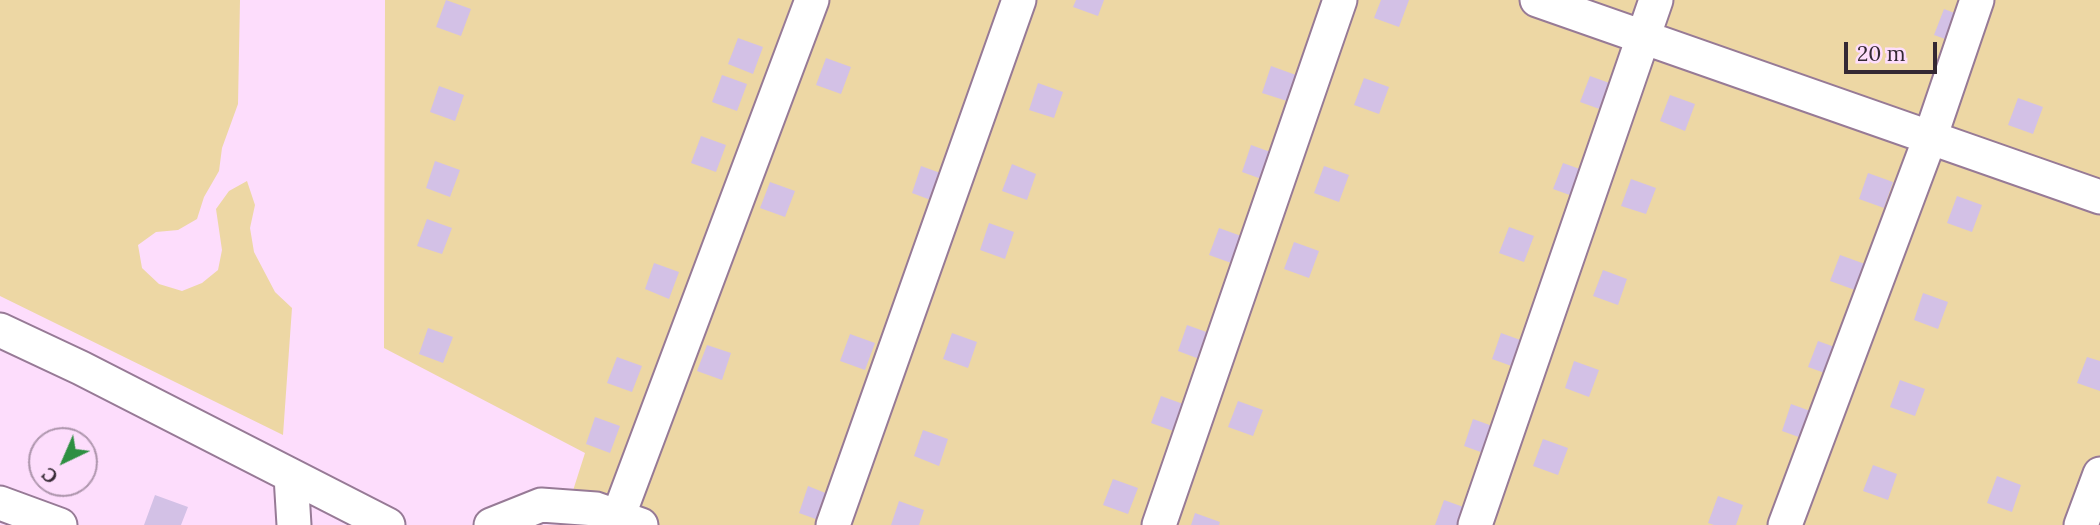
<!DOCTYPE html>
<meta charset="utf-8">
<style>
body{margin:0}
#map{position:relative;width:2100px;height:525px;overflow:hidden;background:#fdddfc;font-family:Lora,serif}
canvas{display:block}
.north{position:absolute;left:28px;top:427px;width:70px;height:70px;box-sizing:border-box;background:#fdddfc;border:2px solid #ad95ac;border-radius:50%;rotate:224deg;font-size:19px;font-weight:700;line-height:28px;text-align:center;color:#342833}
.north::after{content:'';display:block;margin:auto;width:24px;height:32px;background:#2e8f42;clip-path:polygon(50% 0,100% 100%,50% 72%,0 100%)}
.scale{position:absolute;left:1844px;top:42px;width:93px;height:32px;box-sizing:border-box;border:4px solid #342833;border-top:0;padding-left:9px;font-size:21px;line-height:24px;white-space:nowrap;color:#342833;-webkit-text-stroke:5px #fdddfc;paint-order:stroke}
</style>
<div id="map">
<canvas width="2100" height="525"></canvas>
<div class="north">С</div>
<div class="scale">20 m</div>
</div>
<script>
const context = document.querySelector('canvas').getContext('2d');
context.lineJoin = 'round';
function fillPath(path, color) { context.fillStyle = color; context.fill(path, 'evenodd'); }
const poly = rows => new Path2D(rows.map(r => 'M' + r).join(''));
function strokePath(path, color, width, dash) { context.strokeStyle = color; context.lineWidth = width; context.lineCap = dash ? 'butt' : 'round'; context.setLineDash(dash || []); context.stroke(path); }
fillPath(poly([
 [0,0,240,0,238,104,222,148,219,171,204,197,197,219,178,230,156,232,138,245,142,268,159,284,182,291,202,283,218,270,222,250,216,209,229,191,247,181,255,205,250,228,254,252,275,292,292,308,283,435,0,296],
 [385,0,2100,0,2100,525,562,525,585,453,384,348]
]), '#edd7a4');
fillPath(poly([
 [446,0,471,9,461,36,436,27],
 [1076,0,1104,0,1098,16,1073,7],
 [1381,0,1409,0,1399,27,1374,18],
 [1944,9,1968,18,1959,44,1934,35],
 [738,38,763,47,753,74,728,64],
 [826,58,851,67,841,94,816,85],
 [1271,66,1296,75,1287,101,1262,93],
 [722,75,747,84,737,111,712,102],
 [1590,76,1615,85,1605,111,1580,102],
 [1364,78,1389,87,1379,114,1354,105],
 [1038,83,1063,92,1054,118,1029,110],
 [439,86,464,95,455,121,430,112],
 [1670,95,1695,104,1685,131,1660,121],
 [2018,98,2043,107,2033,134,2008,125],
 [701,136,726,145,716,172,691,163],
 [1251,145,1276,154,1267,181,1242,172],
 [435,161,460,170,450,197,426,188],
 [1563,163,1588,172,1578,198,1553,189],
 [1012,164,1036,174,1027,200,1002,191],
 [921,166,946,175,936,202,912,193],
 [1324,166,1349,175,1339,202,1314,193],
 [1868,173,1893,182,1884,208,1859,199],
 [1631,179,1656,188,1646,214,1621,206],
 [770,182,795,191,785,217,760,208],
 [1957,196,1982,205,1972,232,1947,223],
 [427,219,452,228,442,254,417,246],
 [989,223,1014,232,1005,259,980,250],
 [1509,227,1534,236,1524,262,1499,253],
 [1219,228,1244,237,1234,264,1209,255],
 [1294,242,1319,251,1309,278,1284,269],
 [1840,255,1865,264,1855,290,1830,281],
 [654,263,679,272,669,299,645,289],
 [1603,270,1627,279,1618,305,1593,296],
 [1923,293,1948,302,1938,329,1914,320],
 [1187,325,1212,334,1202,360,1178,351],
 [428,328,453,337,443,363,419,354],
 [952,333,977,342,968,368,943,359],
 [1501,333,1526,342,1517,368,1492,359],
 [850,334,875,343,865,370,840,361],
 [1818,341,1843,350,1833,376,1808,367],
 [707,345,731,353,722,380,697,371],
 [617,357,642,366,632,392,607,383],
 [2087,357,2100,361,2100,391,2077,383],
 [1574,361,1599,370,1589,397,1565,388],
 [1900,380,1925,389,1915,416,1890,407],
 [1161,396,1186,405,1176,432,1151,423],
 [1238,401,1263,410,1253,436,1228,427],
 [1791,404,1816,413,1807,440,1782,431],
 [595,417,620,426,610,453,586,444],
 [1473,419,1498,428,1489,455,1464,446],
 [923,430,948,439,939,466,914,456],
 [1543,439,1568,448,1558,475,1533,466],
 [1873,465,1897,474,1888,500,1863,491],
 [1997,476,2021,485,2012,512,1987,503],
 [1113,479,1138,488,1128,514,1103,505],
 [808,486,833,496,824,522,799,513],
 [155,495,188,507,181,525,144,525],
 [1718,496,1743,505,1736,525,1714,525,1708,523],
 [1444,500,1469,509,1463,525,1435,525],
 [899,501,924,510,919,525,891,525],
 [1195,513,1220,522,1219,525,1191,525]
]), '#d3c1e6');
const minor = poly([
 [1537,0,2100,197],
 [0,330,81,368,388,525],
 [291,476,294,525],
 [0,503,60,525],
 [618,517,812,0],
 [491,525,541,505,596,509,641,525],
 [833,525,1019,0],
 [1159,525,1340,0],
 [1475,525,1656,0],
 [1785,525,1930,138,1977,0],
 [2081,525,2100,474]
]);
strokePath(minor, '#977a96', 37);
strokePath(minor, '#fff', 33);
</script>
